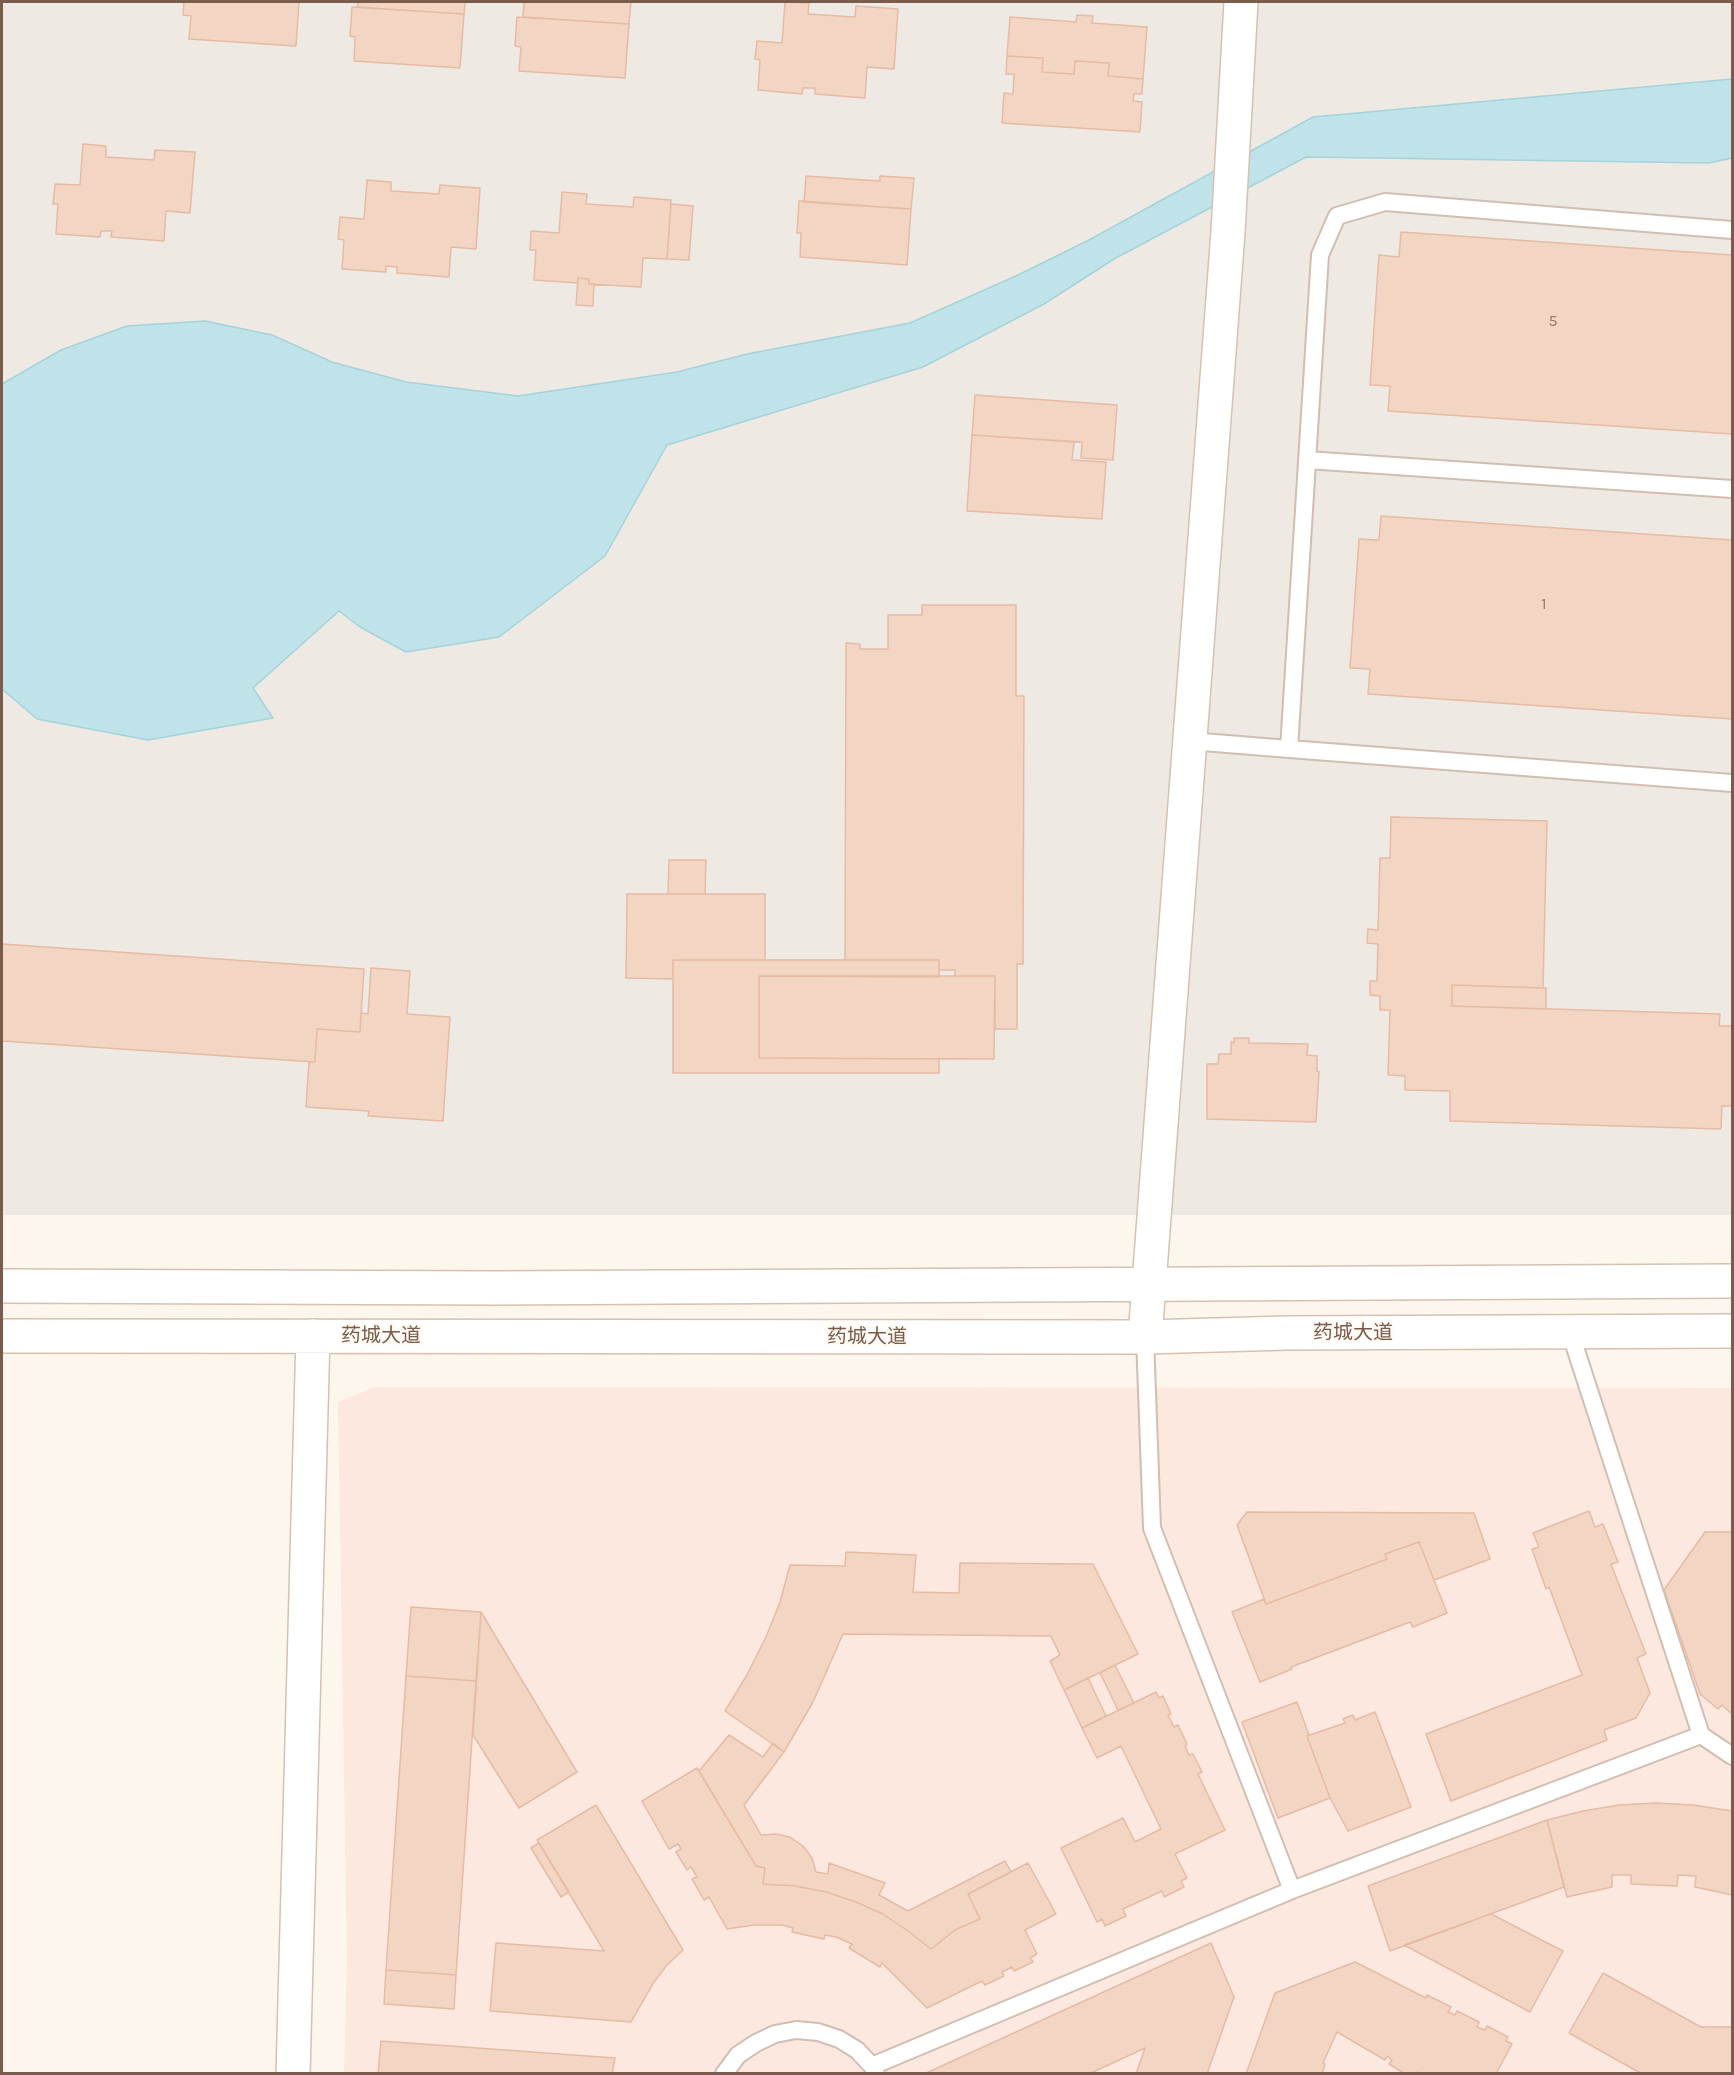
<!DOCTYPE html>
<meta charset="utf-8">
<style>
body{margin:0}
#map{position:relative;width:1734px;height:2075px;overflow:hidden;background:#fdf6ec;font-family:Karla,sans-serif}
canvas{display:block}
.frame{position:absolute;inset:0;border:3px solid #7a5c4d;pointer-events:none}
</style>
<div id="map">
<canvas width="1734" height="2075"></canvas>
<div class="frame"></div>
</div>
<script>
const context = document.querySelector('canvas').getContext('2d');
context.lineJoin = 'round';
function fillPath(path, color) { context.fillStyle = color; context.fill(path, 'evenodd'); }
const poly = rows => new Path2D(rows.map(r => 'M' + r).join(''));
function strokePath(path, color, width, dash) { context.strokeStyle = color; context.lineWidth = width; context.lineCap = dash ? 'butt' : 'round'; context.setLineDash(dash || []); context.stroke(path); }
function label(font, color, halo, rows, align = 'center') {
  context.font = font + ' Karla,"Noto Sans SC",sans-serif'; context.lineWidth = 4.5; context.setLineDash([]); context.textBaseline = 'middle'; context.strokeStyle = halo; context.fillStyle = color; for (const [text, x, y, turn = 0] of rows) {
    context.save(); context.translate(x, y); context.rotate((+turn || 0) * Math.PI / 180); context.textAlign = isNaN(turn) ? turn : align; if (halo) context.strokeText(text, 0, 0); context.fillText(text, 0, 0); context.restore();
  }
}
fillPath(poly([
 [375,1387,1732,1388,1732,2073,344,2073,347,1961,338,1402]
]), '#fde8e0');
fillPath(poly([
 [2,2,1732,2,1732,1215,2,1215]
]), '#efe9e4');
const water = poly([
 [1732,79,1732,158,1709,163,1306,157,1114,259,1044,304,923,367,667,445,605,556,499,637,406,652,360,627,339,611,253,688,273,718,148,740,37,719,2,689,2,384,61,350,127,326,205,321,272,335,332,362,406,382,518,396,677,372,747,354,910,323,1018,275,1089,240,1313,117,1732,79]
]);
fillPath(water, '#bfe3e8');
strokePath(water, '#a5d3da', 1.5);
const building = poly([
 [184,2,299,2,296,46,189,39,191,16,183,15,184,2],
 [358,2,465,2,464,14,357,7,358,2],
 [524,2,631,2,629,24,523,17,524,2],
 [785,2,809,3,808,14,855,17,856,6,898,9,894,69,867,67,865,98,815,94,815,88,803,88,802,94,758,90,760,60,755,59,757,41,782,43,785,2],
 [352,7,464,14,460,68,354,61,355,37,350,36,352,7],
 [1077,15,1093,16,1092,23,1147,27,1143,79,1108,76,1109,63,1075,61,1074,74,1042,72,1043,58,1007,56,1010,17,1076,22,1077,15],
 [517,17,629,24,625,78,519,71,521,47,515,46,517,17],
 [1007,56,1043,58,1042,72,1074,74,1075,61,1109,63,1108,76,1143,79,1142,94,1134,94,1133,101,1142,102,1140,132,1002,123,1004,93,1013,94,1014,74,1006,74,1007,56],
 [83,144,106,146,106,157,154,160,155,150,195,152,190,213,166,211,164,241,111,237,112,231,101,231,100,237,56,234,58,204,53,204,55,184,80,185,83,144],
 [806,176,880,181,880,176,914,178,911,209,804,202,806,176],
 [367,180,391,182,391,191,439,194,440,185,480,188,476,249,451,247,449,277,397,273,397,267,386,266,386,272,342,269,344,240,338,239,340,217,364,219,367,180],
 [562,192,587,194,586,204,633,207,634,197,671,200,667,259,643,258,641,287,589,284,589,279,578,278,578,283,534,280,536,250,530,250,531,231,559,233,562,192],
 [799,201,911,209,907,265,800,257,801,233,797,233,799,201],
 [671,204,693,206,689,260,667,259,671,204],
 [1401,232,1732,255,1732,434,1388,411,1390,386,1370,385,1379,255,1399,257,1401,232],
 [578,278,589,279,589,284,594,284,593,306,576,305,578,278],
 [975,395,1117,405,1113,460,1081,458,1082,442,972,435,975,395],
 [972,435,1074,442,1072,460,1106,462,1102,519,967,511,972,435],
 [1381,516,1732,540,1732,719,1368,694,1370,669,1350,668,1359,539,1379,540,1381,516],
 [922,605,1016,605,1016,696,1024,696,1023,964,1017,964,1017,1029,995,1029,995,976,955,976,955,970,939,970,939,960,845,960,846,643,860,644,860,649,888,649,888,615,922,615,922,605],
 [1391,817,1547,821,1543,988,1452,985,1452,1006,1720,1014,1719,1026,1732,1026,1732,1106,1722,1106,1721,1129,1450,1121,1450,1091,1405,1090,1405,1076,1388,1075,1390,1010,1380,1010,1380,996,1370,995,1370,981,1377,981,1378,944,1367,943,1368,929,1378,930,1380,858,1390,858,1391,817],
 [669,860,706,860,705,894,668,894,669,860],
 [627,894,765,894,765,960,673,960,673,979,626,978,627,894],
 [2,944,364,969,360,1032,317,1029,315,1062,2,1041,2,944],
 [673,960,939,960,939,977,759,976,759,1058,939,1059,939,1073,673,1073,673,960],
 [371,968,410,971,407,1014,450,1017,443,1121,368,1116,369,1111,306,1107,309,1062,315,1062,317,1029,360,1032,361,1013,368,1014,371,968],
 [759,976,995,976,994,1059,759,1058,759,976],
 [1452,985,1546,988,1546,1009,1452,1006,1452,985],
 [1234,1038,1249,1038,1249,1043,1308,1044,1307,1055,1317,1056,1317,1071,1319,1072,1316,1122,1207,1119,1207,1064,1218,1064,1219,1054,1231,1054,1231,1042,1234,1043,1234,1038],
 [1589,1511,1595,1527,1603,1524,1618,1562,1611,1564,1646,1654,1637,1658,1650,1693,1636,1718,1604,1730,1607,1740,1451,1801,1426,1734,1582,1675,1549,1587,1546,1589,1532,1549,1539,1547,1533,1533,1589,1511],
 [1247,1512,1474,1513,1490,1559,1434,1580,1419,1542,1385,1554,1387,1559,1266,1604,1237,1525,1247,1512],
 [1705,1532,1732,1532,1732,1714,1722,1705,1718,1709,1700,1694,1664,1590,1705,1532],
 [1419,1542,1447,1613,1413,1627,1410,1622,1291,1667,1292,1669,1260,1682,1232,1612,1264,1599,1266,1604,1387,1559,1385,1554,1419,1542],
 [846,1552,916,1555,913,1592,959,1593,960,1563,1093,1564,1138,1654,1064,1690,1050,1661,1060,1655,1051,1636,843,1634,813,1702,784,1752,725,1711,747,1675,766,1637,780,1602,790,1565,845,1566,846,1552],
 [411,1607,481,1612,476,1681,406,1676,411,1607],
 [481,1612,577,1772,519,1808,473,1735,481,1612],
 [1115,1665,1134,1703,1118,1710,1100,1673,1115,1665],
 [406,1676,476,1681,456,1975,386,1970,406,1676],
 [1088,1678,1106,1716,1082,1728,1064,1690,1088,1678],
 [1156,1692,1159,1698,1163,1696,1171,1714,1168,1715,1174,1727,1178,1725,1187,1744,1185,1746,1189,1755,1193,1754,1202,1772,1198,1774,1225,1830,1175,1854,1187,1878,1181,1881,1184,1887,1164,1897,1162,1891,1123,1909,1126,1916,1105,1926,1102,1919,1097,1922,1061,1848,1123,1818,1135,1842,1161,1829,1121,1746,1097,1758,1082,1728,1156,1692],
 [1297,1702,1309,1735,1307,1736,1330,1798,1278,1818,1242,1722,1297,1702],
 [1375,1712,1411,1807,1348,1831,1330,1798,1307,1736,1345,1723,1343,1719,1353,1715,1355,1720,1375,1712],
 [729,1735,763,1757,773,1743,784,1752,744,1805,761,1835,776,1834,790,1837,803,1846,812,1858,816,1872,828,1874,829,1863,885,1883,879,1895,908,1911,1005,1861,1011,1872,968,1894,980,1919,955,1930,931,1949,908,1931,883,1914,856,1902,826,1892,795,1886,763,1884,765,1868,756,1866,699,1771,729,1735],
 [697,1768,756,1866,765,1868,763,1884,795,1886,826,1892,856,1902,883,1914,908,1931,931,1949,955,1930,980,1919,968,1894,1028,1863,1056,1914,1025,1930,1037,1954,1030,1958,1033,1962,1014,1971,1012,1967,1002,1972,1004,1976,985,1985,982,1981,927,2008,882,1963,880,1967,849,1948,852,1944,836,1937,825,1935,824,1939,792,1932,793,1928,782,1925,754,1925,727,1929,709,1897,704,1900,692,1879,697,1877,691,1867,687,1870,676,1852,681,1849,678,1844,669,1849,642,1801,697,1768],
 [1656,1803,1693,1805,1732,1811,1732,1895,1695,1887,1696,1876,1678,1875,1677,1886,1631,1884,1631,1875,1612,1875,1612,1887,1567,1897,1547,1820,1583,1811,1619,1805,1656,1803],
 [596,1805,683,1950,667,1965,654,1982,631,2022,490,2011,496,1943,604,1951,537,1840,596,1805],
 [1547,1820,1564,1887,1390,1951,1368,1886,1547,1820],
 [539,1843,569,1892,561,1897,531,1848,539,1843],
 [1491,1914,1563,1951,1530,2012,1404,1945,1491,1914],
 [1211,1943,1234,1997,1207,2074,1136,2074,1145,2048,1089,2074,924,2074,1211,1943],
 [1355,1962,1426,1998,1427,1995,1451,2007,1448,2012,1455,2015,1457,2011,1479,2022,1477,2027,1485,2030,1487,2026,1508,2037,1506,2041,1512,2044,1496,2074,1420,2074,1417,2072,1416,2074,1405,2074,1389,2064,1392,2060,1387,2056,1385,2060,1337,2032,1323,2063,1325,2064,1322,2074,1246,2074,1275,1993,1355,1962],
 [386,1970,456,1975,454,2009,384,2004,386,1970],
 [1603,1973,1701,2027,1732,2027,1732,2074,1642,2074,1569,2033,1603,1973],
 [381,2041,615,2058,612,2074,378,2074,381,2041]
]);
fillPath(building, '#f3d5c3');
strokePath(building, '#e6bba3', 1.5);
const lane = poly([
 [1307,460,1732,489],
 [1190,741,1289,749,1320,255,1337,216,1385,202,1732,230],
 [1289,749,1732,783],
 [1570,1332,1701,1735,1732,1756],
 [1145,1337,1152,1528,1292,1890],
 [872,2066,1292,1890,1701,1735],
 [724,2074,738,2055,756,2043,775,2034,796,2030,818,2032,839,2039,857,2050,872,2066,876,2074]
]);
const secondary = poly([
 [2,1286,495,1288,1732,1281],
 [2,1336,1145,1337,1287,1333,1732,1331],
 [1145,1337,1228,232,1241,2],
 [293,2074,313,1336]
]);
strokePath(lane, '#d1beb0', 20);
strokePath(secondary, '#d6c0b0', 36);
strokePath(lane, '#fff', 16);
strokePath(secondary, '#fff', 33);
label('16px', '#987a6a', null, [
 ["5",1553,321],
 ["1",1544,604]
]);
label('20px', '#7a5c4d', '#fffaf3', [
 ["药城大道",1353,1333],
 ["药城大道",381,1336],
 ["药城大道",867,1337]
]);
</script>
